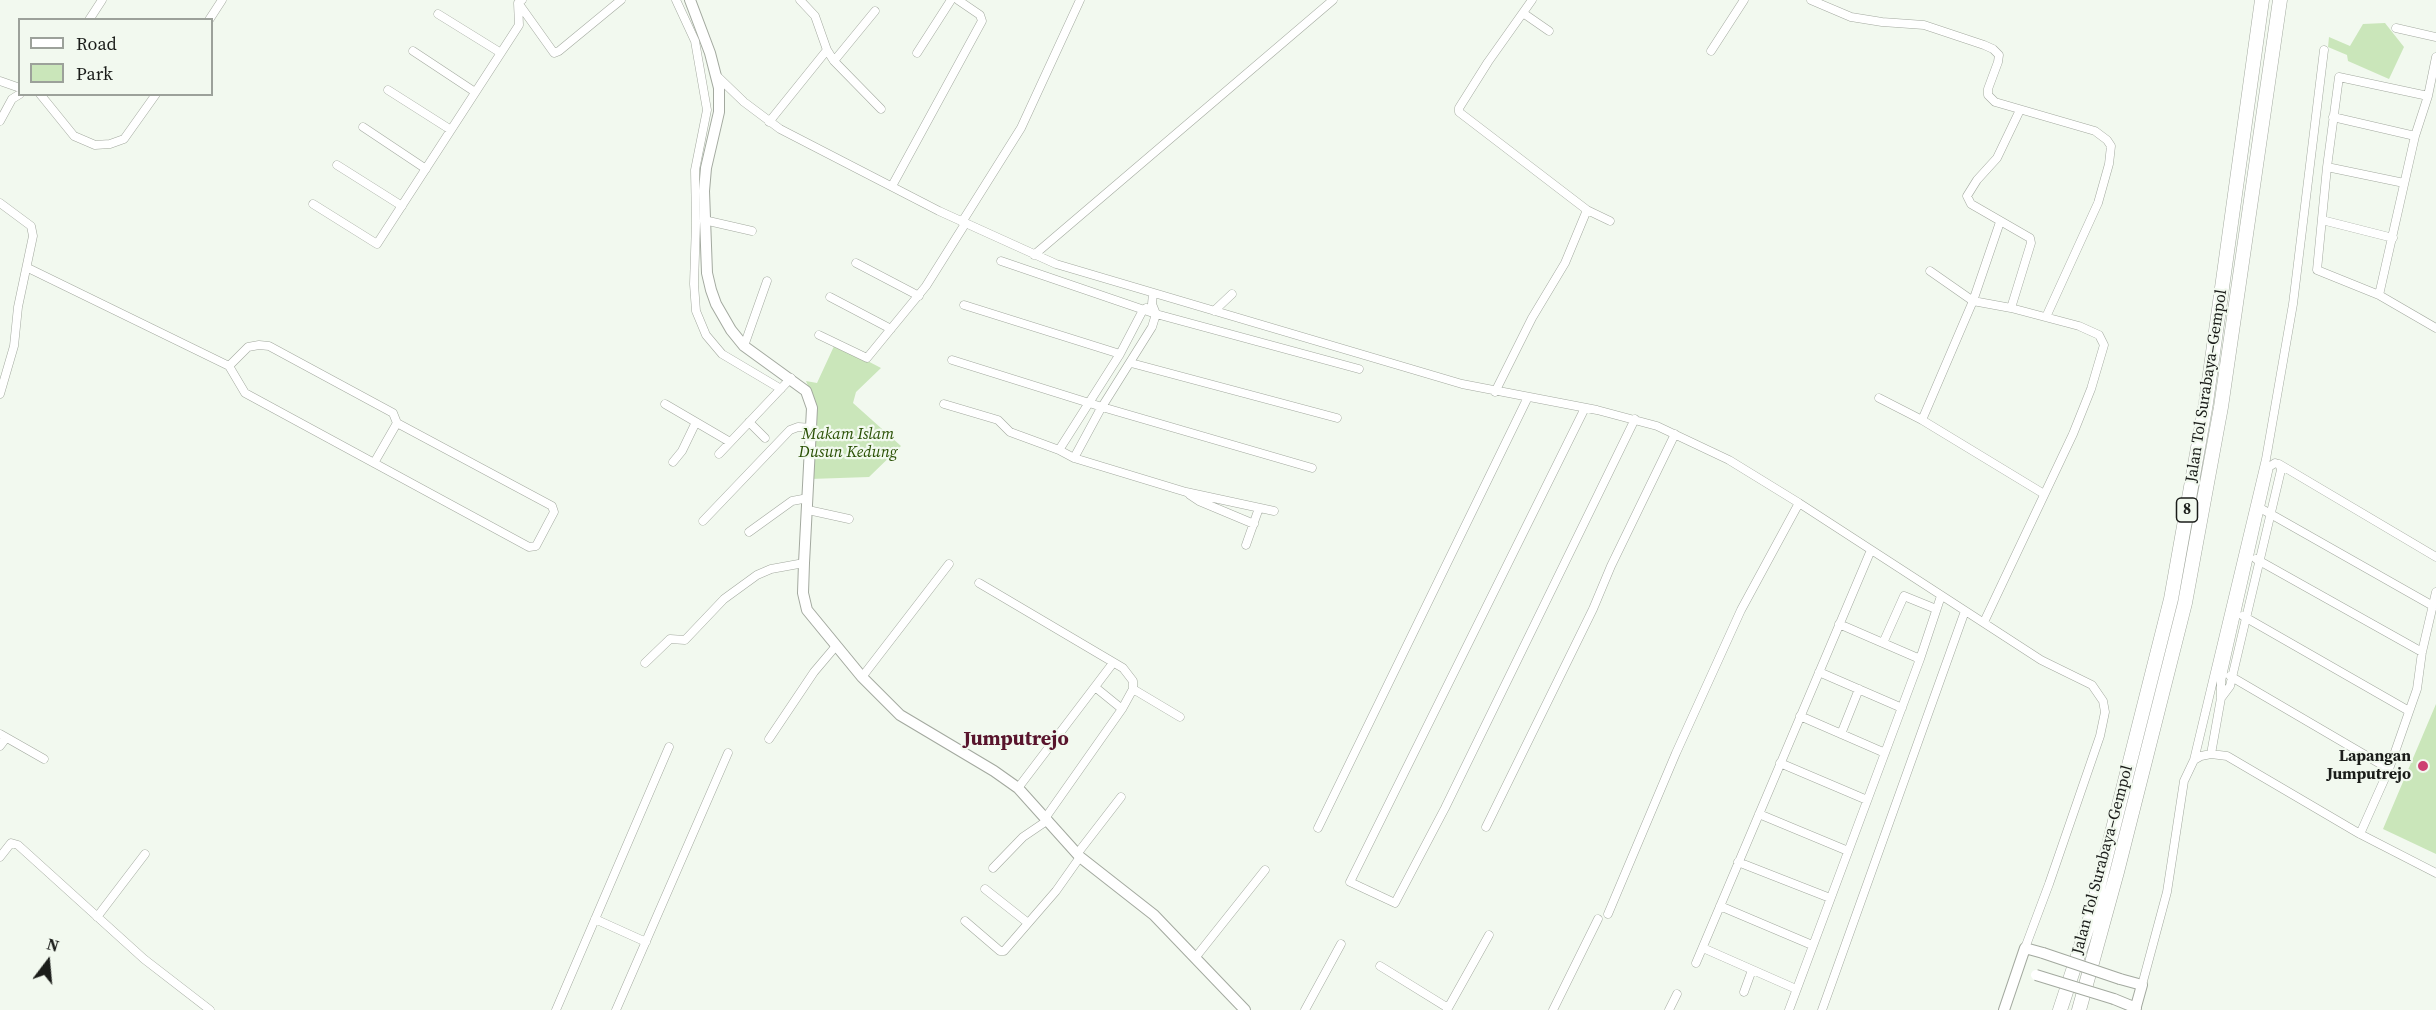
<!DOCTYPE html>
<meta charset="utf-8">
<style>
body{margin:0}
#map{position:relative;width:2436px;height:1010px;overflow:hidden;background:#f2f9ef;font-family:"Source Serif 4",serif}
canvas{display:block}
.legend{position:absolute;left:18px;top:18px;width:195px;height:78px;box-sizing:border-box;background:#f2f9ef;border:2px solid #9ca19a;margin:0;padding:8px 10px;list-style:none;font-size:18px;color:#1b1d1a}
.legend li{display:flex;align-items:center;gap:12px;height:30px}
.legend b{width:30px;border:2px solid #9ca19a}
.north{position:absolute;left:18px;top:932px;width:60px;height:60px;-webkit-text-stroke:4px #f2f9ef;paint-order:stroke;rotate:16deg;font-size:16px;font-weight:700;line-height:24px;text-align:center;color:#1b1d1a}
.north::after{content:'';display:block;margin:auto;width:21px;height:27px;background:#1b1d1a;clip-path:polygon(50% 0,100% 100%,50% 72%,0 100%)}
</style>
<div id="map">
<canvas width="2436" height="1010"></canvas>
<ul class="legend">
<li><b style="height:8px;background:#fff"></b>Road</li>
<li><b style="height:16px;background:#cae6ba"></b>Park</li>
</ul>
<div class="north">N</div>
</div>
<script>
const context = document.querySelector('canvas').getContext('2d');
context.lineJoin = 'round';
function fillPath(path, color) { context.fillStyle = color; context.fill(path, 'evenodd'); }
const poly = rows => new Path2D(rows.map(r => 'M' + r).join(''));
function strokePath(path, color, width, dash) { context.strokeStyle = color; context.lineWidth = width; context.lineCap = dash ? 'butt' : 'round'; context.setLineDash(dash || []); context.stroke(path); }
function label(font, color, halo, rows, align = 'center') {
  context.font = font + ' "Source Serif 4",serif'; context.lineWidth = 4.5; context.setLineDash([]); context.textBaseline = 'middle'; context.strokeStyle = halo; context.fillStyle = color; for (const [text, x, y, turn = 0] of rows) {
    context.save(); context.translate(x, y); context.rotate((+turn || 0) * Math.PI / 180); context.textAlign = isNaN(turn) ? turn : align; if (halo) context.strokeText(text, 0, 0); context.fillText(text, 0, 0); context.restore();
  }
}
fillPath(poly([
 [2385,23,2404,47,2389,79,2348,61,2347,55,2328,47,2329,37,2350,46,2363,24],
 [835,344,881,368,856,392,853,403,901,446,869,477,810,479,817,407,806,381,817,383],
 [2436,704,2436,854,2383,829]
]), '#cae6ba');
const minor = poly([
 [676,0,695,41,707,110,695,170,696,223,694,284,696,311,706,335,722,354,781,389],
 [800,0,815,16,827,50,834,61,881,109],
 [1532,0,1488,62,1459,108,1459,112,1587,210,1610,221],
 [1811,0,1851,17,1882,22,1924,25,1984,45,1993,49,1999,55,1998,62,1988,89,1988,95,1995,102,2095,131,2107,140,2111,146,2109,164,2098,203,2046,317],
 [519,4,554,53,559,51,621,0],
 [1523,13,1549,31],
 [438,14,501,53],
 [89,20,102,0],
 [209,20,222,0],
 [2396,28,2436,37],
 [413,51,475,92],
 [1711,51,1744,0],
 [917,53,951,0],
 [834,61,875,11],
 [718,77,744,102,780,129,939,211,1056,264,1462,384,1597,410,1657,426,1729,460,1799,503,2041,660,2092,685,2103,701,2105,712,2100,736,2049,884,2025,948],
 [0,81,20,88],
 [388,90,451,130],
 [40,94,74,136,95,145,110,144,124,139,156,94],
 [2428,96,2339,77,2327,167,2317,270,2379,295,2415,136,2428,96,2436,57],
 [2333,117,2415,136],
 [0,121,12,99,20,94],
 [769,122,827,50],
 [363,127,426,169],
 [337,165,402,206],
 [2327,167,2404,183],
 [892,186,982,21,980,15,958,0],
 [0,203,31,226,33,236,18,307,14,346,0,394],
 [313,204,377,244,519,25,518,3,522,0],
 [704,220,752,231],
 [2322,220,2393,238],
 [962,222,1021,128,1080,0],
 [1034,255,1333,0],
 [1001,261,1156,314,1359,369],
 [856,263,919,296],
 [28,268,229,366,245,393,529,547,536,546,554,512,552,506,397,423,393,413,269,346,259,345,248,347,229,366],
 [1930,271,1973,301,2011,308,2079,326,2099,335,2104,345,2091,389,2073,434,1984,622],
 [2379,295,2436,328],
 [830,297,891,329],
 [964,305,1120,354],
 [2011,308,2031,243,2030,238,1971,204,1967,196,1977,180,1997,158,2020,110],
 [1214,311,1232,294],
 [819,335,867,358,926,286,965,224],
 [744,346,767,281],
 [952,360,1102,407,1312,468],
 [1131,363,1337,418],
 [1495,392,1532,318,1565,263,1587,210],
 [1879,398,1922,420,2044,494],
 [665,404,730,442],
 [944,404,998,420,1010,432,1059,450,1074,458,1186,492,1274,511],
 [1585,408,1350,882,1395,903,1445,808,1635,419],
 [1922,420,1973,301,2000,222],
 [749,422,765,438],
 [1059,450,1120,354,1143,310,1146,308],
 [719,454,791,378],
 [1074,458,1100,410,1152,327,1156,314,1152,304,1153,293],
 [673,462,682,451,696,422],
 [374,463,397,423],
 [2279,464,2436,557],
 [1190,495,1199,501,1254,524],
 [2260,508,2433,606],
 [808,510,849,519],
 [703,521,790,430,798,427,813,428],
 [749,532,792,501,808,498],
 [1246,545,1259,508],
 [2256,559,2422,652],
 [979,583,1123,668,1133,681,1133,689,1122,709,1046,817],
 [2243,616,2409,711],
 [1839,624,1920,659],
 [1883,643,1904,596,1936,609],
 [645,663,670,639,685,640,724,599,757,575,771,569,804,563],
 [1819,672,1902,708],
 [2230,676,2389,769],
 [862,677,949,564],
 [1095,687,1122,709],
 [1133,689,1180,717],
 [1800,716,1885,753],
 [0,734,44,759],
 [1841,734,1859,689],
 [769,739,814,672,836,646],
 [0,746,6,738],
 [2211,754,2221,698,2221,681,2269,467,2275,463,2280,465,2281,470,2230,686,2221,698],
 [2194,760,2266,459,2293,304,2324,50],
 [1780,763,1867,800],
 [1018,788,1113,663],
 [1759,814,1848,851],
 [1486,827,1593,609,1611,566,1675,434],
 [1318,828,1528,397],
 [2360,834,2389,769,2417,689,2422,652,2436,592],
 [1077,854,1121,797],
 [0,857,11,843,18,845,144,959,210,1010],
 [1738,862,1830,898],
 [993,868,1023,837,1048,820],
 [985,889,1028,923],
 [1720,906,1812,945],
 [1608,914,1676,753,1741,610,1799,503],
 [97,917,145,854],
 [595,919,646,942],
 [965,921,1000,951,1004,951,1056,891,1080,857],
 [1703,948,1796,989],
 [1195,958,1265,870],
 [1696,963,1871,550],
 [1380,966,1448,1008],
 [2142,985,2167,892,2184,781,2194,760,2201,756,2211,754,2227,756,2360,834,2436,873],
 [1744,992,1752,970],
 [556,1010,669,747],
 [616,1010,728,753],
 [1305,1010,1341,944],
 [1447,1010,1489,935],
 [1553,1010,1598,919],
 [1669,1010,1677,994],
 [1789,1010,1920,659,1941,596],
 [1822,1010,1965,611]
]);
const secondary = poly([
 [690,0,710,53,719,88,719,112,706,168,704,191,707,273,711,290,716,304,731,330,744,346,806,391,812,408,804,563,803,593,807,610,862,677,900,715,994,771,1018,788,1080,857,1154,915,1245,1010],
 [2120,979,2142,985,2135,1010],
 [2114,999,2136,1008],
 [2004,1010,2025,948,2043,953]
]);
const motorway = poly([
 [2060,1010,2091,916,2171,599,2206,403,2262,0],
 [2079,1010,2117,872,2185,603,2221,407,2280,0]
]);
strokePath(minor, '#a3a99f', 9);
strokePath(secondary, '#a3a99f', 12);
strokePath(motorway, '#a3a99f', 15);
strokePath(minor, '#fff', 8);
strokePath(secondary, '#fff', 10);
strokePath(motorway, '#fff', 14);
const secondaryBridge = poly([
 [2043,953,2120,979],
 [2036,975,2114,999]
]);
strokePath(secondaryBridge, '#a3a99f', 12, []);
strokePath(secondaryBridge, '#fff', 10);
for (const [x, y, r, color] of [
 [2423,766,6,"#cd4072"]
]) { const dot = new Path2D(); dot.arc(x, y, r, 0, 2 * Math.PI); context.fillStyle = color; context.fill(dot); strokePath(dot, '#f2f9ef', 2); }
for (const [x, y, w] of [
 [2187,510,21]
]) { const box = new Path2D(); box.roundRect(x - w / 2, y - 12, w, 24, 4.5); context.fillStyle = '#f2f9ef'; context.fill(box); strokePath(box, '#1b1d1a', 1.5); }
label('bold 15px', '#1b1d1a', null, [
 ["8",2187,510]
]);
label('16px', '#1b1d1a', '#f2f9ef', [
 ["Jalan Tol Surabaya–Gempol",2207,386,-81],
 ["Jalan Tol Surabaya–Gempol",2103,860,-75]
]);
label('italic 16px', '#295004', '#f2f9ef', [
 ["Makam Islam",848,435],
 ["Dusun Kedung",848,453]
]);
label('bold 16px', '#1b1d1a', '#f2f9ef', [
 ["Lapangan",2411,757],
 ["Jumputrejo",2411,775]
], 'right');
label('bold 20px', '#58142c', '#f2f9ef', [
 ["Jumputrejo",1016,740]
]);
</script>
